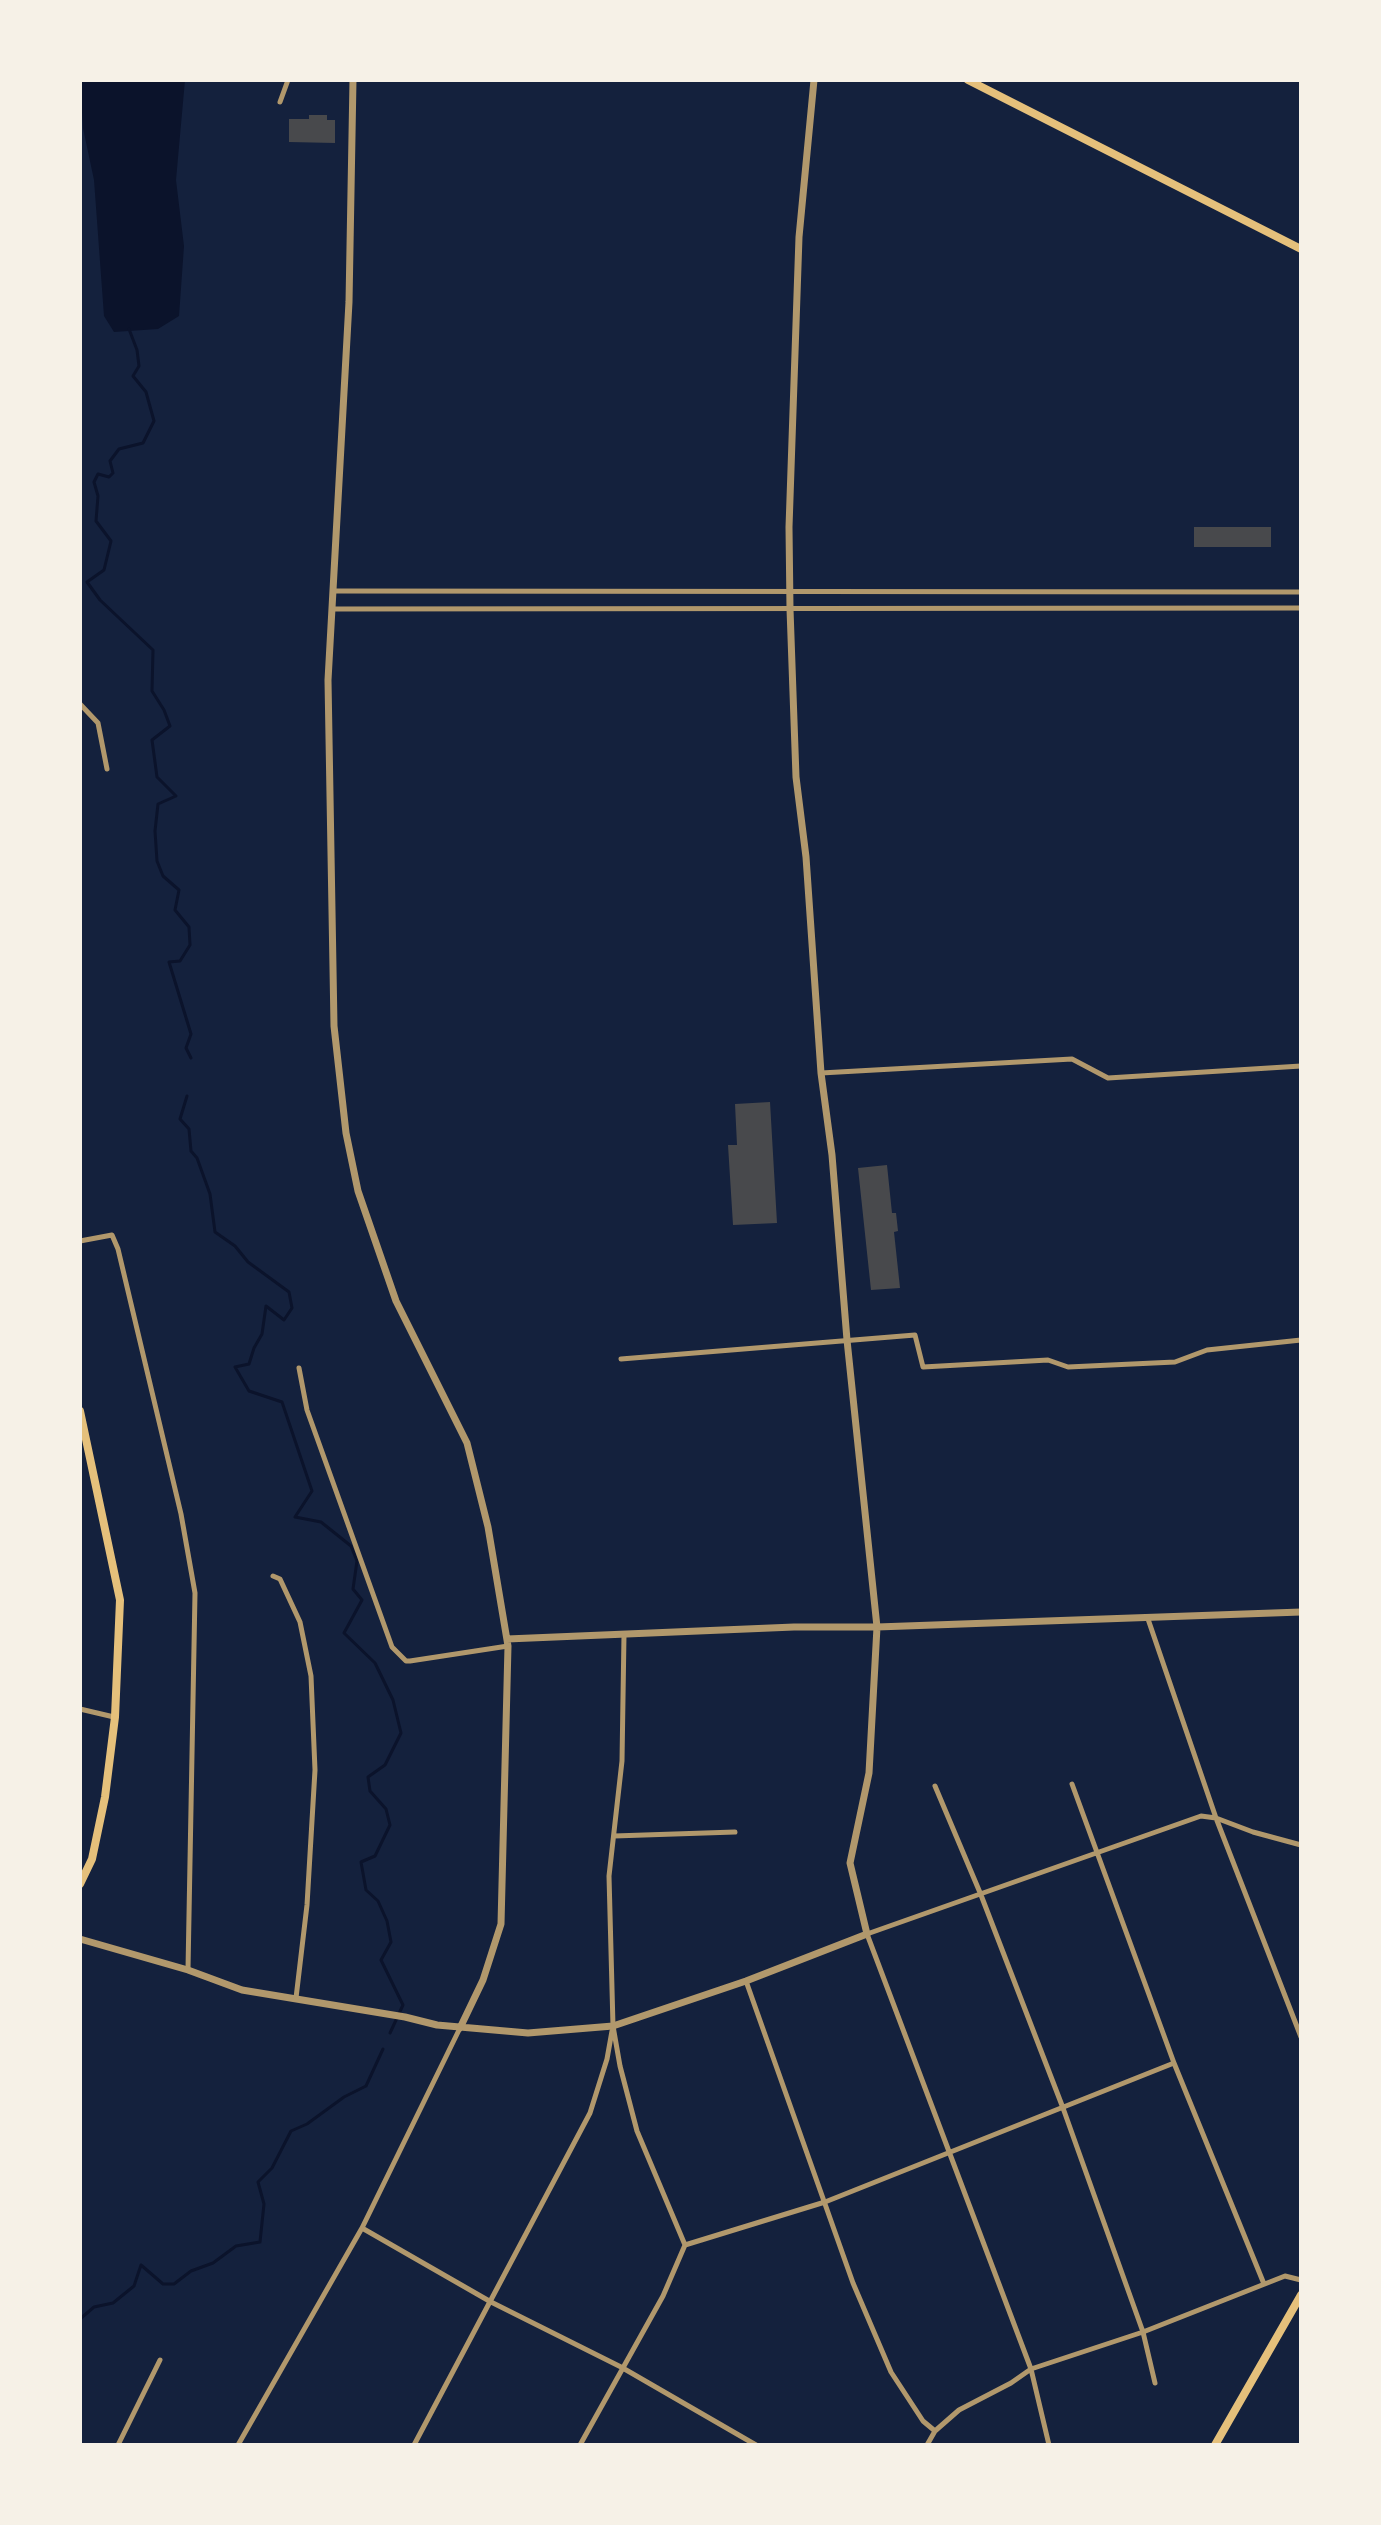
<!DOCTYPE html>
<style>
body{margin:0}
#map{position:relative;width:1381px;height:2525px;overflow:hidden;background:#14213d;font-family:"Open Sans",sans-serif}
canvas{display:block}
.frame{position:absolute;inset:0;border:82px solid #f6f1e7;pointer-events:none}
</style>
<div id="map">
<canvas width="1381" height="2525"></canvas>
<div class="frame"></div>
</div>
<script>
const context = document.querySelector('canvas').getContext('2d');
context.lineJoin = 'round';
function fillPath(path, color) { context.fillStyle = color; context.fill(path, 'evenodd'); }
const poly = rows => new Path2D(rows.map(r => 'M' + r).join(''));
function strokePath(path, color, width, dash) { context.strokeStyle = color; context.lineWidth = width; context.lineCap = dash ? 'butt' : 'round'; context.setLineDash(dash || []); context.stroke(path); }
fillPath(poly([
 [80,80,185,80,176,180,184,246,179,316,158,329,114,332,104,316,94,180,83,128]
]), '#0b132b');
strokePath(poly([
 [129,329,137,350,139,366,133,376,146,392,154,421,143,443,119,449,110,461,113,473,109,477,98,474,94,482,98,496,96,521,111,541,104,570,87,582,100,600,153,650,152,691,164,710,170,726,152,740,157,777,176,796,158,804,155,831,157,861,163,876,179,890,175,910,189,927,190,945,180,961,169,962,191,1034,186,1048,191,1058],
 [187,1096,180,1119,189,1129,191,1151,197,1158,210,1194,215,1232,235,1246,248,1262,289,1292,292,1308,284,1320,266,1306,262,1334,254,1348,249,1364,235,1367,249,1391,282,1402,312,1491,295,1517,321,1522,351,1546,357,1561,353,1589,362,1600,344,1633,375,1663,393,1700,401,1733,385,1765,368,1777,370,1791,386,1809,390,1825,375,1856,361,1862,366,1890,378,1901,387,1921,391,1942,381,1960,403,2005,390,2033],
 [80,2319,94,2307,113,2303,134,2286,141,2265,163,2284,174,2284,191,2271,213,2263,236,2246,260,2242,264,2204,258,2182,272,2168,291,2131,307,2124,344,2097,366,2086,383,2049]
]), '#0b132b', 3);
fillPath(poly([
 [309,115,327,115,327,120,335,120,335,143,289,142,289,119,309,119],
 [1194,527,1271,527,1271,547,1194,547],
 [770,1102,777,1223,733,1225,728,1145,737,1145,735,1104],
 [887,1165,892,1213,896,1213,898,1231,894,1232,900,1288,871,1290,858,1168]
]), '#48494c');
strokePath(poly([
 [280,102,288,80],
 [333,591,1301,592],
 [332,609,1301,608],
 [80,704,98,723,107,769],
 [821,1073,1072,1059,1108,1078,1301,1066],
 [80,1241,112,1235,118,1249,181,1514,195,1593,188,1969],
 [621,1359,915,1335,923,1367,1048,1360,1068,1367,1175,1362,1207,1350,1301,1340],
 [299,1368,307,1410,392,1647,406,1661,410,1661,508,1646],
 [273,1576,280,1579,300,1622,311,1676,315,1770,307,1905,296,1998],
 [1148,1619,1216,1818,1301,2037],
 [80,1709,114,1717],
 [1072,1784,1174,2063,1264,2284],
 [935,1786,981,1895,1063,2108,1143,2332,1155,2383],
 [614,1836,735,1832],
 [746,1981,853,2283,891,2372,923,2421,935,2431],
 [362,2228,491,2302,621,2367,756,2445],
 [685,2245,825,2202,1174,2063],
 [118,2445,160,2360],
 [238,2445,362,2228,460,2028],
 [414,2445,590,2113,607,2059,612,2031],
 [580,2445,663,2296,685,2245,637,2131,620,2066,613,2026,609,1876,622,1761,624,1635],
 [927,2445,935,2431,959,2410,1011,2383,1031,2369,1143,2332,1285,2276,1301,2280],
 [1049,2445,1031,2369,867,1934,1201,1816,1216,1818,1253,1832,1301,1845]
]), '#b1986c', 5);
strokePath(poly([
 [353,80,349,302,328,680,334,1026,346,1133,358,1191,396,1301,467,1443,488,1527,508,1646,501,1924,483,1980,460,2028],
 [507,1639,794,1627,877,1627,1301,1612],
 [80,1939,188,1970,242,1990,405,2017,437,2025,528,2033,613,2026,746,1981,867,1934,850,1863,869,1773,877,1627,847,1340,832,1155,821,1073,806,857,796,777,790,609,789,527,799,237,814,80]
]), '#b1986c', 7);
strokePath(poly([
 [968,80,1301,249],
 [80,1411,120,1600,115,1717,105,1797,92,1859,80,1884],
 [1215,2445,1301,2295]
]), '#e5c07b', 8);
</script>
